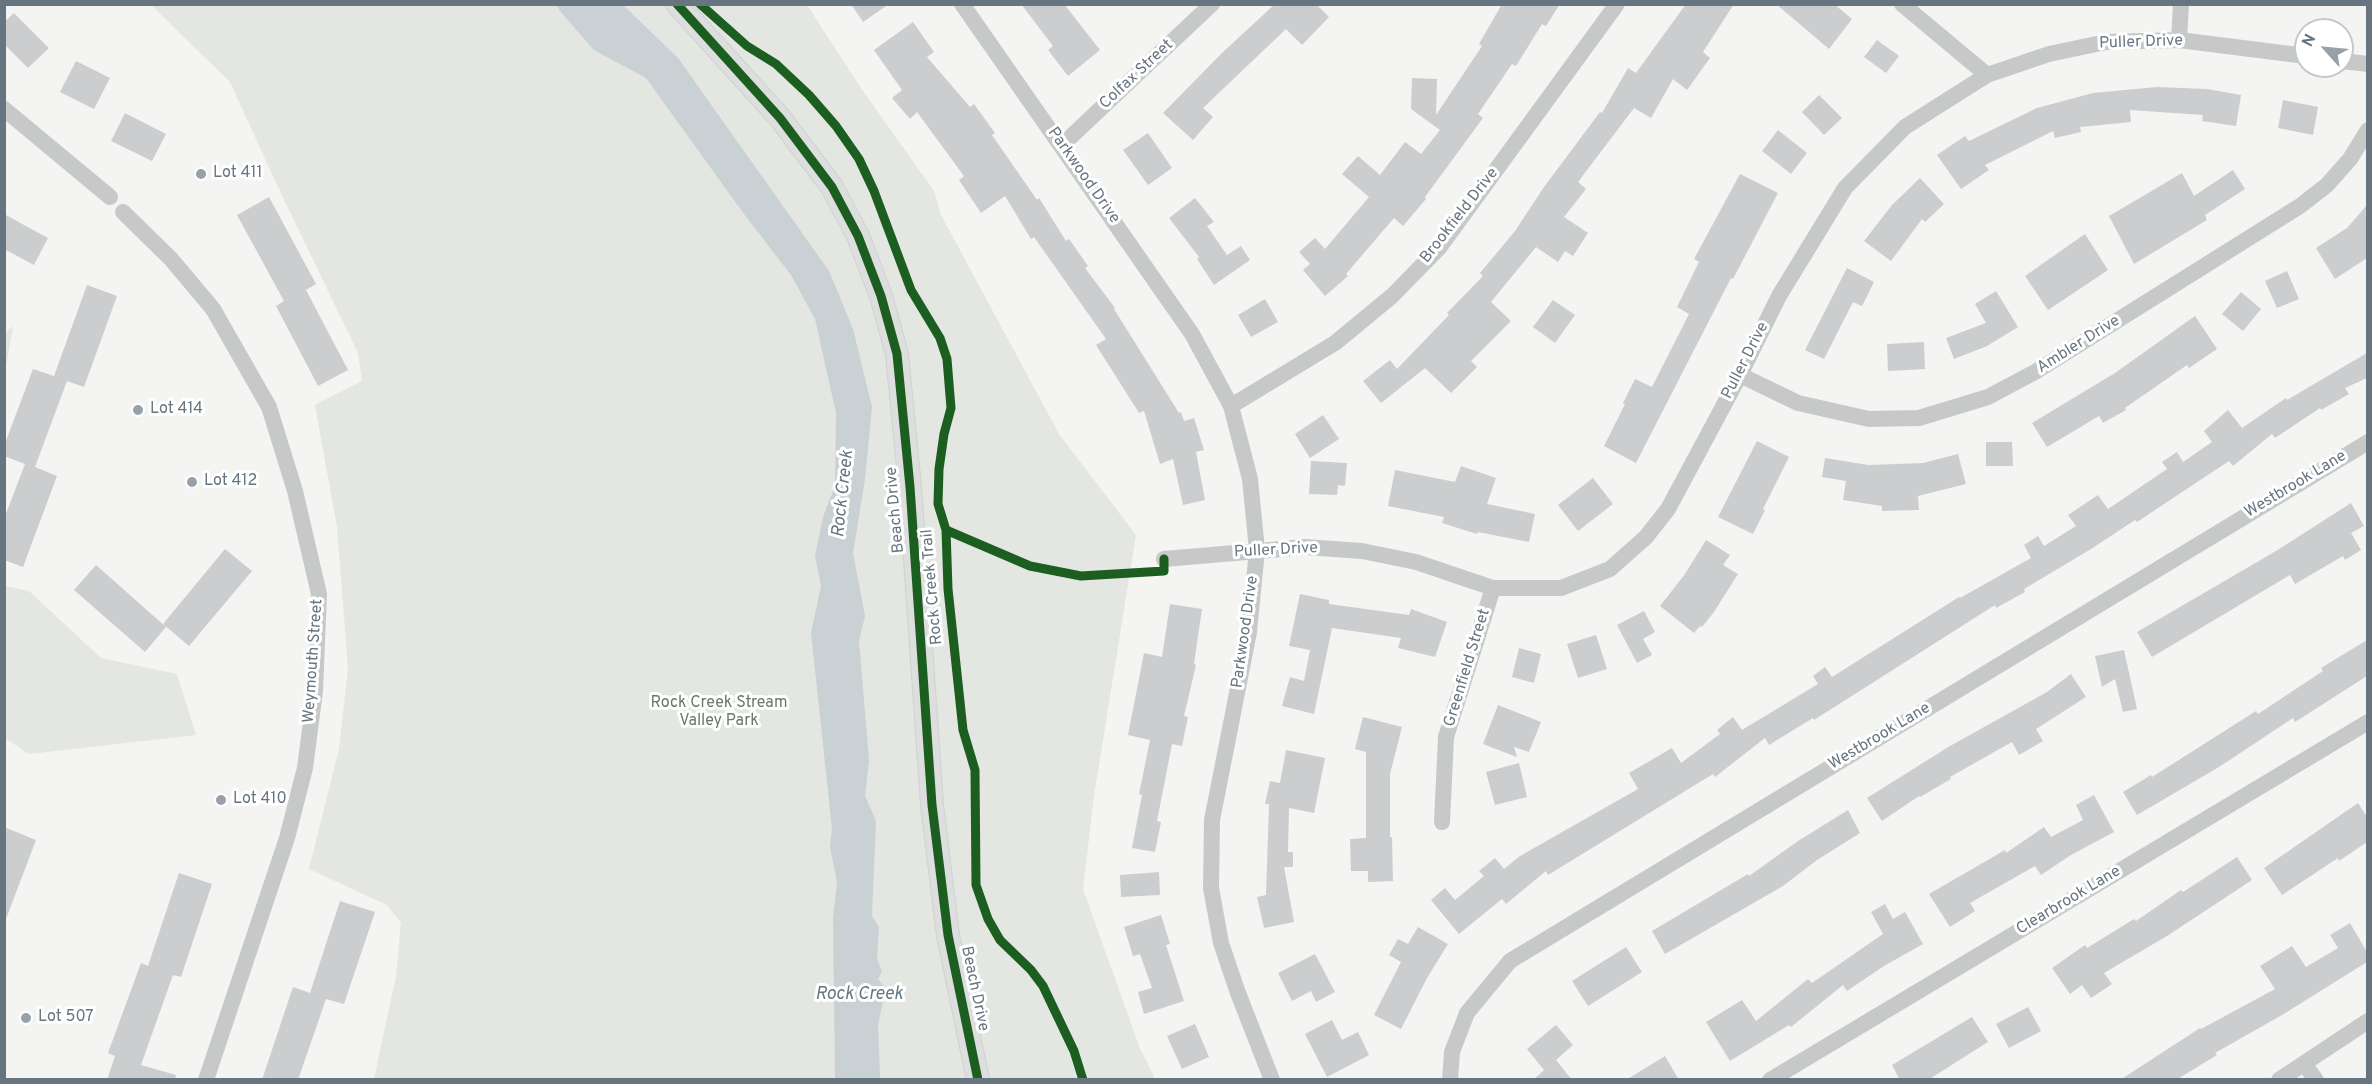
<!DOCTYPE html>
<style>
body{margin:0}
#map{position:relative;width:2372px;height:1084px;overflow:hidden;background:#f4f4f3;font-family:Overpass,sans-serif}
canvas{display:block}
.frame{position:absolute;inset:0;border:6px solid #677581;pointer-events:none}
.north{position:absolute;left:2294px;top:18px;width:60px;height:60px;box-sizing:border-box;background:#fff;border:2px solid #c2c8cd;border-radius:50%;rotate:297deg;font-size:16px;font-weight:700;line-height:24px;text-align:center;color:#677581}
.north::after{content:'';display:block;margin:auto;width:21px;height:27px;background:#98a1a9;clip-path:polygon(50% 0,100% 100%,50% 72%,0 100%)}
</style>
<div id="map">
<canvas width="2372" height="1084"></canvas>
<div class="frame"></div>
<div class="north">N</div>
</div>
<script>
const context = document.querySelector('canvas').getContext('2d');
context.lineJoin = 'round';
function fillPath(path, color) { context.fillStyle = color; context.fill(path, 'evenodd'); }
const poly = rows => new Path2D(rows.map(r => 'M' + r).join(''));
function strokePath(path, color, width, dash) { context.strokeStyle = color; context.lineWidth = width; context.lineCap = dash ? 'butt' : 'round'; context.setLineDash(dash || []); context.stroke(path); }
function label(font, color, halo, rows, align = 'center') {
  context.font = font + ' Overpass,sans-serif'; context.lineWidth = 6; context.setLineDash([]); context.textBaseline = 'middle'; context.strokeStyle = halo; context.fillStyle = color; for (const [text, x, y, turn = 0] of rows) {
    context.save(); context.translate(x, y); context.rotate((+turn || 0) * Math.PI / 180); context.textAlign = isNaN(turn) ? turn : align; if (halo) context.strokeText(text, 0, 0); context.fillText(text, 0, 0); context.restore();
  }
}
fillPath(poly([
 [151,5,807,5,861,88,934,191,941,215,1059,434,1136,535,1094,796,1083,889,1139,1046,1155,1079,374,1079,396,976,401,923,387,905,309,869,339,749,348,668,337,527,315,405,362,381,358,353,277,185,230,82],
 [13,326,5,372,5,334],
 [5,586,29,591,101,658,177,674,196,735,29,754,5,738]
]), '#e3e6e1');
fillPath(poly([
 [557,5,623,5,678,58,829,271,853,329,872,407,865,479,853,553,865,616,859,641,869,760,865,796,876,821,872,916,879,927,877,959,882,971,878,979,886,989,878,1024,880,1079,835,1079,833,918,837,882,830,847,832,829,811,633,821,586,815,556,823,517,835,486,836,413,815,319,791,275,744,214,646,78,594,50,560,11]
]), '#cad1d4');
fillPath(poly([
 [851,4,889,4,863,22],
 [1021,4,1064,4,1100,50,1068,76,1048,50,1053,46],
 [1275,4,1316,4,1329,17,1302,45,1286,29,1203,108,1213,117,1193,140,1163,113,1223,52],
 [1502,4,1560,4,1546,26,1542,24,1516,66,1512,64,1478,114,1483,118,1425,197,1426,199,1403,226,1394,218,1346,274,1348,276,1325,296,1303,270,1310,264,1299,252,1315,238,1325,249,1369,197,1342,174,1358,156,1380,175,1405,142,1421,154,1440,130,1411,109,1412,78,1437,79,1436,115,1482,46,1479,44],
 [1686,4,1734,4,1703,52,1710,58,1687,90,1673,79,1651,118,1634,108,1578,182,1586,189,1564,217,1588,233,1573,256,1565,251,1558,262,1536,247,1491,302,1511,321,1471,361,1477,367,1451,393,1425,368,1381,403,1363,381,1390,360,1397,369,1449,315,1447,313,1483,276,1480,273,1515,231,1544,187,1600,112,1602,113,1628,68,1636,73],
 [1776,4,1834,4,1852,19,1829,49],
 [14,13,49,48,28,68,4,44,4,22],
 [913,22,934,52,927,57,970,107,974,104,995,133,992,135,1037,200,1039,198,1066,241,1069,239,1088,266,1085,268,1115,308,1114,309,1179,413,1181,412,1184,421,1194,418,1204,450,1196,452,1205,500,1183,505,1173,459,1160,464,1144,411,1139,413,1096,345,1106,339,1034,237,1031,239,1005,196,981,213,959,180,964,176,917,112,910,119,892,98,902,90,874,50],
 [1877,40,1899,56,1886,73,1864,57],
 [76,61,110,78,94,109,60,92],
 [2157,87,2207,89,2241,95,2236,126,2202,121,2203,115,2130,110,2131,122,2080,127,2081,132,2055,138,2053,131,1985,165,1989,170,1961,189,1937,155,1965,136,1969,141,2037,108,2093,93],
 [1819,95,1842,118,1824,135,1802,112],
 [2283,100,2318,107,2313,135,2278,128],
 [125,113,166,134,152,161,111,141],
 [1778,130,1807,153,1791,174,1762,151],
 [1148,133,1172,168,1148,185,1123,150],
 [2233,170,2245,189,2205,215,2207,220,2134,264,2109,216,2182,173,2194,196],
 [1740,174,1778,193,1733,279,1731,278,1636,463,1604,446,1625,404,1623,403,1635,379,1652,387,1689,314,1677,307,1699,262,1694,259],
 [1920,178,1944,204,1925,222,1922,219,1891,261,1864,241,1892,205],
 [269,197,316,284,306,290,348,370,318,386,276,306,284,301,237,215],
 [1195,198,1214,222,1207,226,1227,255,1241,246,1250,260,1214,285,1197,259,1199,257,1169,218],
 [2367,205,2367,258,2335,279,2316,248,2347,228],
 [4,214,48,238,34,265,4,249],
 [2085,234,2108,270,2048,310,2025,276],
 [1847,268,1874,282,1862,306,1853,302,1824,359,1805,350],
 [2287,271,2299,299,2277,308,2265,281],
 [87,285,117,296,84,387,67,381,35,467,57,476,23,567,4,560,4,519,25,464,4,456,4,446,33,369,54,376],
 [1996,291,2018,327,1987,346,1954,359,1946,338,1986,323,1975,304],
 [2241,292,2261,309,2243,331,2222,314],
 [1265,299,1278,322,1251,337,1238,315],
 [1553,300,1575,315,1555,343,1533,327],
 [2195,316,2217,349,2189,368,2187,365,2125,408,2126,410,2103,423,2099,416,2047,447,2032,423,2115,373],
 [1924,342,1925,369,1888,371,1887,344],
 [2367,353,2367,378,2345,388,2349,394,2321,410,2320,408,2275,438,2272,434,2233,466,2229,461,2137,522,2135,520,2091,549,2024,589,2025,592,1996,608,1995,605,1814,720,1813,718,1769,745,1765,738,1715,777,1713,774,1548,875,1546,871,1506,904,1502,899,1459,934,1431,900,1445,888,1455,900,1484,876,1479,871,1495,858,1504,869,1520,856,1638,789,1629,773,1672,748,1681,763,1720,734,1717,730,1733,717,1742,730,1818,684,1813,676,1825,667,1832,677,1959,597,1960,598,2031,558,2024,545,2038,536,2044,546,2076,526,2068,515,2098,495,2108,509,2167,469,2162,462,2177,452,2183,462,2212,442,2204,431,2228,410,2242,428,2286,398,2287,400],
 [1323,415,1339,439,1310,458,1295,434],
 [1757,441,1789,457,1763,509,1765,510,1753,534,1718,517],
 [1986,442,2012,442,2013,466,1986,466],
 [1958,454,1966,484,1918,496,1919,510,1882,511,1882,506,1843,500,1846,481,1822,477,1825,458,1868,465,1923,463],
 [1311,461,1347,463,1345,486,1338,485,1337,495,1309,494],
 [1461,466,1496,478,1487,504,1535,514,1529,542,1478,532,1477,534,1442,523,1444,517,1388,506,1395,470,1455,482],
 [1593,478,1613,504,1578,531,1558,505],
 [2351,503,2364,526,2351,533,2361,550,2345,560,2343,556,2295,584,2290,575,2152,657,2137,632,2276,551],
 [1706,540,1730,555,1723,565,1738,574,1714,612,1702,627,1700,626,1694,633,1660,606,1685,574],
 [225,549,252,571,189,646,163,624],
 [96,565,166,627,145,652,74,590],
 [1300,594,1329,600,1329,604,1409,615,1411,609,1447,622,1435,657,1398,648,1401,638,1332,628,1314,714,1282,706,1290,677,1304,681,1310,650,1289,646],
 [1170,604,1202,609,1194,664,1196,665,1184,716,1188,717,1182,746,1172,744,1157,821,1161,822,1155,852,1132,848,1142,795,1139,794,1150,740,1128,735,1144,653,1162,657],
 [1644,611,1655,632,1643,639,1652,655,1637,663,1617,625],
 [1596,635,1607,669,1578,678,1567,644],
 [2367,640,2367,676,2295,722,2293,718,2219,767,2137,815,2123,792,2151,775,2152,777,2256,711,2258,714,2323,671,2321,668],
 [1519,648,1541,654,1534,683,1512,677],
 [2124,650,2137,709,2123,712,2115,679,2102,687,2095,656],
 [2071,674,2086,697,2036,729,2043,741,2019,755,2012,742,1950,777,1951,779,1920,797,1919,796,1882,821,1867,798,1950,746,2047,692],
 [1498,705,1541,722,1529,752,1514,747,1517,757,1483,744],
 [1363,717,1402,727,1390,774,1390,837,1392,837,1393,881,1368,882,1368,871,1351,871,1350,839,1366,838,1366,752,1355,749],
 [1286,750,1325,758,1314,813,1289,808,1288,852,1293,852,1293,867,1284,867,1294,922,1264,928,1257,897,1266,895,1269,804,1265,804,1270,781,1280,783],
 [1519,763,1527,797,1495,805,1486,772],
 [2094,795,2114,832,2071,855,2041,875,2035,866,1970,903,1975,911,1950,927,1929,894,2005,850,2006,853,2044,827,2051,837,2083,820,2076,805],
 [2358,803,2367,817,2367,842,2339,861,2338,858,2282,895,2264,868],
 [1848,810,1860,833,1817,860,1783,886,1665,954,1652,931,1748,874,1749,876,1798,841],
 [4,827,36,840,6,919,4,918],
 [2237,857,2252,880,2167,936,2104,973,2112,984,2091,998,2082,985,2070,994,2052,968,2085,945,2087,948,2134,919,2136,921,2181,890,2183,892],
 [1159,872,1160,895,1121,897,1120,875],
 [179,873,212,884,181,977,173,975,141,1065,176,1075,175,1080,107,1080,115,1056,108,1053,141,963,148,966],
 [340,901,375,912,344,1004,326,999,298,1080,262,1080,293,987,310,993],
 [1885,904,1893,919,1905,912,1923,944,1884,966,1847,991,1843,985,1791,1027,1789,1025,1730,1061,1706,1022,1742,1000,1756,1021,1808,979,1812,983,1883,934,1871,912],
 [1161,915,1170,944,1166,945,1184,1001,1144,1014,1138,992,1152,988,1140,954,1133,956,1124,927],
 [2350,923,2367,952,2367,962,2282,1015,2215,1053,2217,1055,2176,1080,2120,1080,2200,1028,2201,1029,2275,989,2260,966,2292,946,2306,967,2338,948,2330,935],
 [1418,927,1448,944,1427,978,1401,1029,1374,1015,1401,962,1389,955,1398,939,1408,944],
 [1626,947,1642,972,1588,1006,1572,981],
 [1315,954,1335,992,1316,1002,1311,991,1292,1001,1278,973],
 [2028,1007,2041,1031,2009,1048,1996,1024],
 [1972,1017,1988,1042,1928,1080,1900,1080,1892,1065],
 [1332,1020,1342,1040,1358,1032,1369,1055,1327,1077,1305,1034],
 [1195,1024,1209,1057,1182,1069,1167,1036],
 [1556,1025,1573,1045,1556,1060,1572,1080,1533,1080,1551,1064,1544,1070,1527,1049],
 [1665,1056,1679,1080,1626,1080]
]), '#cccdce');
const secondary = poly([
 [677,4,780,118,832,187,858,236,881,296,897,354,910,487,932,805,948,935,978,1080]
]);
strokePath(secondary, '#d1d2d2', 24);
strokePath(poly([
 [962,4,1192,334,1231,406,1250,479,1257,550,1249,632,1212,820,1211,888,1221,943,1238,993,1272,1080],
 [1902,4,1987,75],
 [2179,40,2181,4],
 [2342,61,2368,64],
 [4,109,110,197],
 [1062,145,1212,4],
 [123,212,171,259,213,309,269,407,295,491,319,594,315,691,305,768,287,838,206,1080],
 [1740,375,1798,403,1869,419,1919,418,1988,397,2035,372,2300,206,2327,185,2350,159,2368,130],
 [1231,406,1335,343,1392,296,1439,248,1617,4],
 [1164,559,1305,547,1362,551,1416,562,1493,588,1561,588,1610,569,1646,537,1668,509,1740,375,1779,296,1845,188,1905,127,1987,75,2049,54,2106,42,2179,40,2306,56],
 [1442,822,1446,737,1493,588],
 [2304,1064,2316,1080],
 [1450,1080,1452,1052,1467,1013,1510,961,2368,442],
 [1770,1080,2368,722],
 [2279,1080,2368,1021]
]), '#c7c9c9', 16);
strokePath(secondary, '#dddede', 22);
strokePath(poly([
 [677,4,780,118,832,187,858,236,881,296,897,354,910,487,932,805,948,935,978,1080],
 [700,4,747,46,776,64,809,95,836,126,859,159,874,191,911,290,940,338,947,359,951,408,944,434,939,469,938,504,946,530,948,589,963,730,975,770,976,885,988,919,1000,940,1031,970,1043,986,1074,1051,1083,1080],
 [946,530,1030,566,1081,576,1164,571,1164,559]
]), '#1b5e20', 9);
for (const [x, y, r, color] of [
 [201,174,6,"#98a1a9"],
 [138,410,6,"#98a1a9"],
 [192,482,6,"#98a1a9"],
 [221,800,6,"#98a1a9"],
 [26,1018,6,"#98a1a9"]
]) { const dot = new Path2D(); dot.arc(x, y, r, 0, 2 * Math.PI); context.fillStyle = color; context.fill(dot); strokePath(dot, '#fff', 2); }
label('16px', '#677581', '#fff', [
 ["Puller Drive",2141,43,-2],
 ["Colfax Street",1137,75,-43],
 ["Parkwood Drive",1083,176,55],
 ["Brookfield Drive",1460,216,-52],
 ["Ambler Drive",2079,345,-32],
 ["Puller Drive",1746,361,-63],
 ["Westbrook Lane",2296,485,-31],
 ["Beach Drive",896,510,-95],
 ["Puller Drive",1276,551,-3],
 ["Rock Creek Trail",933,587,-95],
 ["Parkwood Drive",1246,632,-82],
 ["Weymouth Street",314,661,-86],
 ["Greenfield Street",1468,668,-73],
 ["Westbrook Lane",1880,737,-31],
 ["Clearbrook Lane",2069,901,-31],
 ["Beach Drive",974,989,78]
]);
label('16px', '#677581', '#fff', [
 ["Lot 411",213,174],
 ["Lot 414",150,410],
 ["Lot 412",204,482],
 ["Lot 410",233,800],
 ["Lot 507",38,1018]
], 'left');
label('16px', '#697965', '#fff', [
 ["Rock Creek Stream",719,704],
 ["Valley Park",719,722]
]);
label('italic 18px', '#63767e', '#fff', [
 ["Rock Creek",844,494,-84],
 ["Rock Creek",859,995]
]);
</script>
